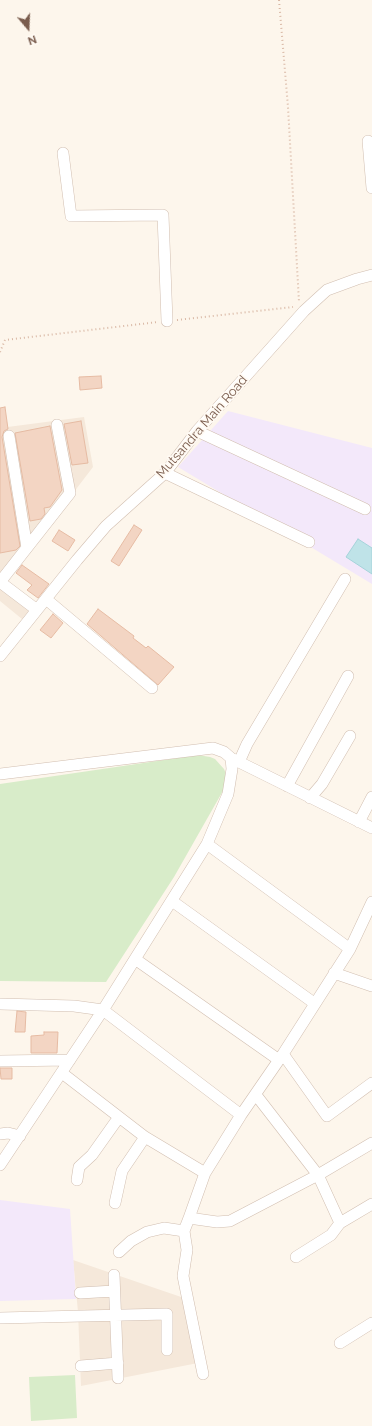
<!DOCTYPE html>
<style>
body{margin:0}
#map{position:relative;width:372px;height:1426px;overflow:hidden;background:#fdf6ec;font-family:Raleway,sans-serif}
canvas{display:block}
.north{position:absolute;left:8px;top:8px;width:40px;height:40px;-webkit-text-stroke:3px #fffaf3;paint-order:stroke;rotate:161deg;font-size:11px;font-weight:700;line-height:16px;text-align:center;color:#7a5c4d}
.north::after{content:'';display:block;margin:auto;width:14px;height:18px;background:#7a5c4d;clip-path:polygon(50% 0,100% 100%,50% 72%,0 100%)}
</style>
<div id="map">
<canvas width="372" height="1426"></canvas>
<div class="north">N</div>
</div>
<script>
const context = document.querySelector('canvas').getContext('2d');
context.lineJoin = 'round';
function fillPath(path, color) { context.fillStyle = color; context.fill(path, 'evenodd'); }
const poly = rows => new Path2D(rows.map(r => 'M' + r).join(''));
function strokePath(path, color, width, dash) { context.strokeStyle = color; context.lineWidth = width; context.lineCap = dash ? 'butt' : 'round'; context.setLineDash(dash || []); context.stroke(path); }
function label(font, color, halo, rows, align = 'center') {
  context.font = font + ' Raleway,sans-serif'; context.lineWidth = 3.5; context.setLineDash([]); context.textBaseline = 'middle'; context.strokeStyle = halo; context.fillStyle = color; for (const [text, x, y, turn = 0] of rows) {
    context.save(); context.translate(x, y); context.rotate((+turn || 0) * Math.PI / 180); context.textAlign = isNaN(turn) ? turn : align; if (halo) context.strokeText(text, 0, 0); context.fillText(text, 0, 0); context.restore();
  }
}
fillPath(poly([
 [84,417,93,467,6,581,34,604,22,619,0,601,0,428],
 [73,1260,184,1298,198,1363,81,1386,78,1312]
]), '#f5e8da');
fillPath(poly([
 [228,411,372,448,372,584,178,467],
 [0,1200,70,1209,76,1299,0,1301]
]), '#f3e8fa');
fillPath(poly([
 [198,755,210,757,215,759,224,769,226,774,224,789,174,877,106,982,0,981,0,784],
 [75,1375,77,1418,31,1421,29,1377]
]), '#d8ecc9');
const water = poly([
 [358,539,372,548,372,574,346,557,358,539]
]);
fillPath(water, '#bfe3e8');
strokePath(water, '#a5d3da', 1);
const building = poly([
 [101,376,102,388,80,390,79,377,101,376],
 [5,407,8,429,4,431,2,437,20,546,16,550,0,553,0,408,5,407],
 [81,421,88,463,72,465,64,424,81,421],
 [50,426,62,490,50,507,44,508,45,514,41,519,30,521,15,433,50,426],
 [134,525,142,530,119,566,111,561,134,525],
 [59,530,75,540,68,551,52,541,59,530],
 [22,565,49,584,38,598,27,590,32,585,16,573,22,565],
 [98,609,134,636,133,638,146,648,148,646,174,667,158,685,87,624,98,609],
 [53,614,63,623,51,638,40,630,53,614],
 [17,1011,26,1012,25,1032,15,1032,17,1011],
 [44,1032,58,1032,57,1053,31,1053,31,1036,44,1035,44,1032],
 [0,1068,12,1068,12,1079,1,1079,0,1068]
]);
fillPath(building, '#f3d5c3');
strokePath(building, '#e6bba3', 1);
const minor = poly([
 [368,141,372,188],
 [63,153,71,216,163,215,167,321],
 [197,431,365,509],
 [9,436,27,548],
 [165,473,309,542],
 [0,582,70,493,57,425],
 [0,582,37,610],
 [46,599,152,688],
 [0,656,77,560,106,526,165,473,197,431,304,311,327,290,357,279,372,275],
 [233,759,372,828],
 [239,762,247,744,345,579],
 [0,774,213,748,224,752,231,758,232,769,228,794,207,844,103,1010,0,1165],
 [287,786,348,676],
 [310,798,322,784,350,736],
 [359,822,372,797],
 [207,844,350,949],
 [172,901,314,1003],
 [135,959,279,1060],
 [334,973,372,986],
 [0,1004,74,1006,103,1010,241,1115],
 [283,1054,327,1116,372,1083],
 [0,1061,70,1060],
 [62,1073,145,1137,205,1173],
 [256,1095,318,1175,230,1221,217,1222,189,1218,205,1173,241,1115,283,1054,350,949,372,902],
 [0,1134,8,1133,20,1136],
 [372,1143,318,1175,340,1223,372,1204],
 [77,1180,79,1167,92,1155,119,1117],
 [115,1203,122,1171,145,1137],
 [189,1218,184,1231,187,1250,183,1276,203,1374],
 [119,1252,131,1241,147,1232,164,1228,184,1231],
 [296,1257,331,1235,340,1223],
 [114,1275,118,1378],
 [80,1293,114,1291],
 [0,1318,167,1314,167,1350],
 [340,1343,372,1323],
 [81,1366,118,1363]
]);
strokePath(minor, '#d1beb0', 12);
strokePath(poly([
 [279,0,288,107,299,302],
 [177,320,293,307],
 [0,352,5,340,158,322]
]), '#d9b8a5', 2, [1, 3]);
strokePath(minor, '#fff', 11);
label('13px', '#7a5c4d', '#fffaf3', [
 ["Mutsandra Main Road",202,427,-49]
]);
</script>
